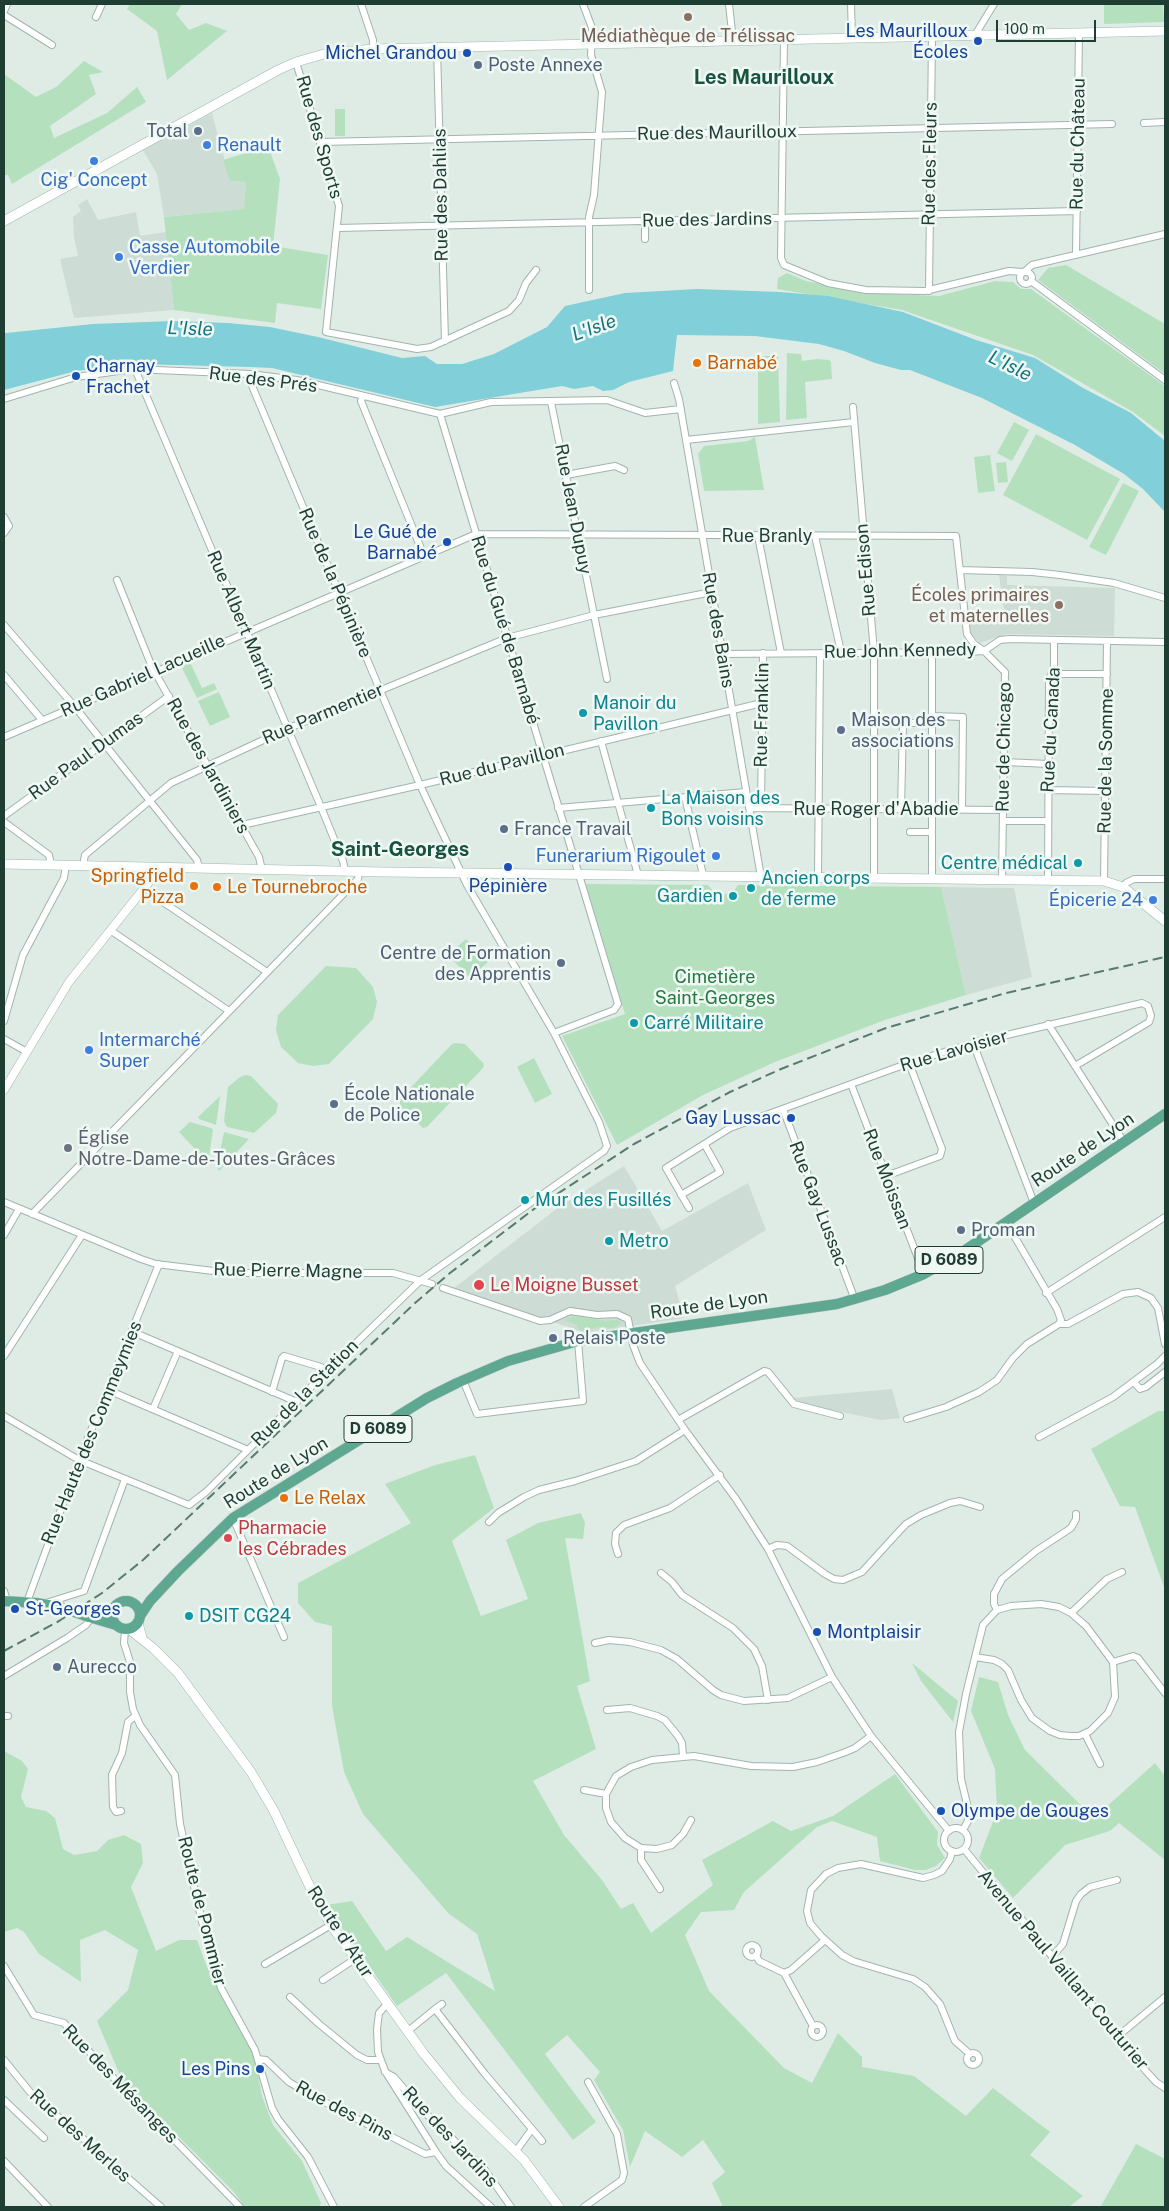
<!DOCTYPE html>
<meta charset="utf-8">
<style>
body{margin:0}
#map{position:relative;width:1169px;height:2211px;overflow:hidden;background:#dfece6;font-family:"Public Sans",sans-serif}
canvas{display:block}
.frame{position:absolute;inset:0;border:5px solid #1e3e34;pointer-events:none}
.scale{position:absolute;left:996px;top:20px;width:100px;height:22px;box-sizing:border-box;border:2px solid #1e3e34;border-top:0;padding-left:6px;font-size:15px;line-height:18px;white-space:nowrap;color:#1e3e34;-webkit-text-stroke:4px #f0f8f4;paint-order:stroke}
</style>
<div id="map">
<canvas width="1169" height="2211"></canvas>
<div class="frame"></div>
<div class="scale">100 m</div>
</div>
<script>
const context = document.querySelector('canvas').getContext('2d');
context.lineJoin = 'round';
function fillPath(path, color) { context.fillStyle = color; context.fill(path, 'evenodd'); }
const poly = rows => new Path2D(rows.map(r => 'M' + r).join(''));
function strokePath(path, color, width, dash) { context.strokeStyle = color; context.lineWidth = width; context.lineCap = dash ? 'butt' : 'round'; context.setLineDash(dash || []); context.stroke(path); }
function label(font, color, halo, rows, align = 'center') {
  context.font = font + ' "Public Sans",sans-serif'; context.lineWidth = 5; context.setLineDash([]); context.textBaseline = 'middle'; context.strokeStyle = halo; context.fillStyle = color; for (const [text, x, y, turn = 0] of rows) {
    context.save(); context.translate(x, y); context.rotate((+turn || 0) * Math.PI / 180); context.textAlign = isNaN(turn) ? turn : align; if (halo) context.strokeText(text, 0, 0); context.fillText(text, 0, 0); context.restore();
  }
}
fillPath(poly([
 [212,113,230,181,246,182,245,209,164,217,157,174,143,150],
 [87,199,98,220,136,212,140,236,166,232,174,310,74,318,60,259,78,256,74,237,73,217,81,211,78,205],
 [999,575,1007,576,1007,585,1115,588,1114,636,1007,634,980,643,969,631,968,612,1004,610],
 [941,887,1014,888,1032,977,966,995],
 [624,1166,662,1231,748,1183,766,1230,675,1286,684,1318,585,1333,454,1288,559,1207],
 [892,1389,900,1418,880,1420,803,1404,792,1398]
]), '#cddcd4');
fillPath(poly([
 [130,4,182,4,176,14,189,30,206,23,227,31,167,80,157,31,127,9],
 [1104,4,1163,4,1164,22,1104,24],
 [84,61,103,72,89,75,96,94,50,126,54,138,107,113,137,87,146,102,12,184,8,175,4,175,4,74,36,97,56,87],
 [335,109,345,109,345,136,335,136],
 [268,146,280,179,273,246,328,255,321,309,277,303,275,323,174,310,164,217,244,209,246,182,230,181,223,160],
 [1066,265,1165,324,1165,374,1038,280,1048,268],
 [787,273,806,281,868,293,939,296,995,281,1013,282,1021,289,1031,289,1165,386,1165,436,1133,412,1033,355,902,310,777,289,778,278],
 [787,353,801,354,802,361,817,359,829,360,831,362,832,379,805,382,807,418,786,420],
 [758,356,778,356,780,422,758,424],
 [1014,422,1029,430,1012,461,997,453],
 [1036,434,1120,479,1087,540,1003,495],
 [755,437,764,490,704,491,698,454,704,446,748,441],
 [990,455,995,491,978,493,974,457],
 [1006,462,1008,482,998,483,996,463],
 [1123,483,1139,491,1106,555,1089,547],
 [190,662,202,688,214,683,217,689,197,698,181,666],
 [219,692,230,717,210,726,198,701],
 [586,884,708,885,715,893,723,895,734,891,738,885,941,887,966,995,885,1020,775,1062,703,1095,617,1145,562,1036,625,1014],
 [466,939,488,962,470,978,448,955],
 [326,966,356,968,373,987,377,1002,373,1019,329,1064,313,1066,298,1063,281,1047,276,1030,278,1015],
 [455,1043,465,1044,484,1064,483,1068,427,1127,423,1128,400,1107,400,1099,451,1045],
 [534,1058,552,1094,535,1103,517,1067],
 [246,1075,251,1076,278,1104,276,1113,254,1133,227,1127,224,1121,228,1087,240,1077],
 [220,1096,216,1125,199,1119,198,1117],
 [190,1122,211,1128,213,1130,208,1163,179,1132],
 [224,1132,249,1139,219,1171,217,1167],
 [573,1316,606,1321,614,1320,620,1321,621,1324,613,1328,599,1327,583,1331,577,1329,578,1325,564,1320],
 [1158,1411,1165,1411,1165,1590,1135,1507,1120,1506,1091,1449],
 [475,1455,494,1508,452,1541,481,1616,528,1599,506,1540,538,1523,581,1513,585,1523,583,1539,565,1538,590,1681,577,1686,596,1749,533,1781,564,1835,602,1880,621,1909,633,1903,651,1933,713,1885,702,1860,773,1821,791,1831,833,1816,895,1774,938,1832,937,1845,945,1858,936,1866,926,1870,915,1870,880,1861,877,1837,832,1821,817,1827,744,1892,734,1910,701,1912,685,1935,709,1991,784,2068,812,2083,838,2033,862,2057,862,2067,914,2076,966,2116,993,2088,1050,2132,1030,2155,1083,2196,1069,2207,723,2207,712,2183,725,2172,703,2140,682,2157,645,2131,630,2167,623,2130,594,2080,600,2072,567,2035,545,2054,596,2122,573,2140,446,1973,397,2006,326,1905,352,1901,386,1951,407,1937,495,1991,477,1934,448,1913,363,1814,344,1772,332,1706,332,1626,315,1622,298,1603,298,1583,411,1523,385,1484,435,1465],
 [912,1663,958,1701,953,1722,921,1681],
 [979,1677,998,1682,1008,1715,1025,1750,1094,1818,1155,1763,1165,1776,1165,1860,1119,1823,1110,1831,1065,1845,1013,1898,979,1858,997,1811,995,1769,971,1711],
 [4,1751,22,1761,28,1769,21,1797,26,1807,46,1811,55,1818,63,1849,74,1855,97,1851,108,1840,124,1835,141,1844,143,1863,131,1887,156,1951,179,1940,197,1940,207,1967,254,2054,262,2096,273,2125,302,2161,321,2203,319,2207,245,2207,233,2191,122,2080,97,2021,128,1990,138,1950,105,1930,80,1940,81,1982,39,1954,24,1932,17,1928,4,1932],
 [1136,2144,1165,2159,1165,2207,1103,2207,1101,2206]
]), '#b5e0be');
fillPath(poly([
 [697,289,780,292,828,296,903,312,976,340,1035,358,1083,388,1131,413,1165,441,1165,512,1143,489,1124,474,1075,445,982,398,910,370,901,370,875,363,844,351,819,344,755,336,677,335,673,371,629,382,613,390,603,391,593,386,574,389,562,386,435,407,272,368,250,367,134,364,76,371,4,390,4,333,6,333,93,324,173,321,228,323,270,327,318,337,402,358,425,356,437,364,462,364,494,354,547,327,565,306,625,293]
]), '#80cfd9');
const minor = poly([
 [361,4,373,40,373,49],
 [583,4,592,28,591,55,602,92,594,195,589,217,589,290],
 [729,4,733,41],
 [851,4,852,38],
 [4,11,7,4],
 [4,15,52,45],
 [96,17,102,4],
 [975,35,994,4],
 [784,40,781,258,784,265,828,283,866,290,925,291,1009,271,1023,272],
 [437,48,445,341],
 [296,62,339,206,326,332,417,349,431,347,509,311,519,300,526,283,536,270],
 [1144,123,1165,122],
 [321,142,1112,124],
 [337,228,1077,211],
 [645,239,645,221],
 [1076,255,1079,33],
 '1020 278a6 6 0 1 1 12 0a6 6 0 1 1-12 0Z',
 [1024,272,1032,265,1165,234],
 [1031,281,1165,380],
 [929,291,932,36],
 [135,369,321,807,343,861,345,871],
 [674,383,679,399,686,440,761,877],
 [363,396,361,401,424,556],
 [4,399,76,377,133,369,250,374,297,380,440,414,491,402,607,400,645,413,681,409],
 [551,402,607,679],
 [853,407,874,652,874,878],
 [440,414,618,1004,614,1010,554,1033],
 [686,440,854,422],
 [566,475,615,466,624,470],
 [4,517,9,526,4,533],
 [758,536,781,653],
 [815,536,841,652],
 [960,570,1032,572,1060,575,1114,583,1165,598],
 [117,580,152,667,259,857,262,870],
 [4,625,75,707,197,860,199,868],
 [723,654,967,652,984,651,1000,640,1009,639,1165,642],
 [1051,674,1107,674],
 [4,675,42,720],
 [932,716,963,717,962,809],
 [874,723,932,723],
 [4,737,476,534,956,536,967,634,974,644,984,651,1005,672,1002,879],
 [601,741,638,875],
 [1005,762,1048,764],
 [1048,790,1106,791],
 [685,797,703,875],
 [558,808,746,792],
 [749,808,1003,810],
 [761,808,763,653],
 [901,809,903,723],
 [4,816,169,696],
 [1003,821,1047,821],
 [4,822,49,855,51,865],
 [242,825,420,785,762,703],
 [910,832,932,832],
 [83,865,85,855,171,783,287,729,507,638,594,615,712,592],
 [818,877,820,653],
 [932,879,932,652],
 [1048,880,1049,680,1054,667,1054,640],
 [1104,881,1107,641],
 [145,887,154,896,267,972],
 [1123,887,1126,883,1134,879,1165,879],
 [110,930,229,1011],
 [4,1021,23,955,64,878,66,865],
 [1048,1024,1124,1142],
 [4,1039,27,1052],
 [973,1043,1034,1203],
 [851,1084,924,1274],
 [783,1109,855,1300],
 [886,1176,940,1156,942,1149,909,1063],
 [681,1195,720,1172,705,1145],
 [4,1202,141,1259,156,1264,230,1273,393,1273,432,1284],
 [689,1208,666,1168,730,1128,909,1063,973,1043,1142,1003,1148,1006,1151,1016,1149,1022,1075,1066],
 [32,1214,358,879,359,872],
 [1006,1222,1057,1309,1061,1320,1059,1324],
 [4,1235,19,1209],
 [443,1288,540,1321,550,1320,570,1311,597,1315,617,1314,628,1319,633,1345,640,1363,685,1430,736,1499,768,1549,832,1677,871,1736,949,1831],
 [1046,1293,1165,1217],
 [1059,1324,1068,1324,1123,1294,1138,1292,1151,1298,1158,1308,1165,1344],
 [133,1332,297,1402],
 [4,1356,82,1235],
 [463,1380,477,1414,583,1401,578,1341],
 [1134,1382,1140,1389,1146,1387,1165,1372],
 [108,1390,248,1450],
 [272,1392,282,1358,284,1356,321,1367,326,1372],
 [153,1409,178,1351],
 [4,1416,79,1460,189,1505,206,1492,326,1372,421,1280,604,1151,607,1146,599,1122,554,1033,467,885,420,785,250,381,250,374],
 [907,1419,946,1407,979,1392,997,1380,1013,1358,1027,1344,1059,1324],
 [678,1420,764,1371,768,1372,794,1404,840,1416],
 [1039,1437,1113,1397,1157,1364,1165,1356],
 [233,1518,284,1637],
 [489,1522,498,1513,524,1497,539,1490,575,1481,636,1461,685,1430],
 [768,1549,777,1545,787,1546,825,1574,834,1579,843,1580,862,1572,892,1539,906,1524,921,1515,950,1503,960,1501,980,1507],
 [618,1554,615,1544,616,1533,624,1525,670,1508,720,1475],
 [661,1573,672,1582,682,1595,733,1628,754,1649,762,1666,768,1700],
 [4,1591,7,1601],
 [27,1602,79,1460,159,1264],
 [46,1603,84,1591,125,1479],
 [997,1610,994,1604,994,1594,1002,1579,1036,1551,1071,1528,1076,1519,1076,1514],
 [1071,1613,1107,1579,1122,1572],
 [125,1630,124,1643,130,1662,130,1692,133,1709,140,1725,175,1775,180,1824,202,1922,221,1988,255,2050,272,2108,278,2119,308,2157,334,2207],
 [595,1643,609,1640,630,1642,661,1650,677,1659,713,1690,721,1695,744,1701,788,1698,832,1677],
 [975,1657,994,1660,1002,1664,1008,1670,1021,1700,1032,1718,1050,1731,1060,1735,1070,1736,1079,1736,1090,1731,1108,1713,1115,1697,1113,1662],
 [4,1676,67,1638,86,1625,91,1618],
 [607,1710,630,1708,657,1716,665,1720,678,1736,682,1743,683,1756],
 [4,1716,8,1716],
 [1085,1734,1100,1764],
 [584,1790,606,1794],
 [121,1811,116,1812,113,1807,112,1775,122,1753,128,1722,135,1716],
 [691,1820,683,1834,672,1845,657,1849,641,1848,625,1838,611,1822,606,1808,606,1794,616,1776,631,1767,652,1760,694,1756,751,1766,793,1767,817,1762,843,1753,855,1748,871,1736],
 '944 1840a12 12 0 1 1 24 0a12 12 0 1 1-24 0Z',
 [963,1830,968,1821,968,1808,961,1779,959,1732,966,1694,983,1625,997,1610,1011,1606,1041,1604,1059,1607,1071,1613,1086,1626,1113,1662,1133,1656,1138,1658,1165,1693],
 [641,1848,641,1860,660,1889],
 [964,1849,1146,2071,1156,2082,1165,2088],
 [952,1851,950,1859,942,1871,934,1875,923,1878,861,1864,838,1868,826,1874,811,1890,807,1911,810,1923,821,1936,842,1955,853,1961,913,1979,925,1987,940,2004,955,2041,970,2054],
 '746 1951a6 6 0 1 1 12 0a6 6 0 1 1-12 0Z',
 [756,1955,759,1961,784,1973,791,1970,825,1940],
 [1052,1957,1063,1944,1076,1901,1081,1894,1090,1887,1117,1880],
 [265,1964,331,1925],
 [4,1966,34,2015,64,2023,101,2065,240,2207],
 [784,1973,813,2026],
 [323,1980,355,1959],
 [290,1997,319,2024,357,2055,367,2060,379,2060],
 [388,2003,379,2013,377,2029,378,2052,385,2071,436,2152,446,2166,491,2207],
 [435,2009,442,2004],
 '811 2031a6 6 0 1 1 12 0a6 6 0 1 1-12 0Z',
 [408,2031,435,2009,485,2074,532,2129,516,2151],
 [1118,2036,1165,1997],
 '967 2059a6 6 0 1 1 12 0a6 6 0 1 1-12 0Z',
 [258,2059,266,2060,289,2082,309,2094,425,2154,436,2152],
 [4,2060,30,2092,161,2207],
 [385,2072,394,2077,421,2109,485,2170,511,2207],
 [4,2100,44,2138],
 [532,2129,542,2141],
 [4,2161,48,2207],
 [584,2207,622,2180,624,2173,617,2134,588,2082]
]);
const tertiary = poly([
 [4,1090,69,982,153,877,155,867]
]);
const secondary = poly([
 [4,221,278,70,296,62,324,54,373,49,1165,31],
 [4,864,384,872,1104,881,1123,887,1165,921],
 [138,1623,142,1638],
 [129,1629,153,1648,178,1673,251,1772,274,1811,310,1887,331,1925,424,2054,460,2098,524,2160,559,2207]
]);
const primary = poly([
 '112 1615a14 14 0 1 1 28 0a14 14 0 1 1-28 0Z',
 [4,1601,36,1603,60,1607],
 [140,1616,150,1601,178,1571,233,1518,427,1398,457,1383,508,1361,578,1341,837,1304,885,1290,924,1274,961,1253,1165,1114],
 [89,1617,116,1625]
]);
strokePath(minor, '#a1b4ad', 8);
strokePath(tertiary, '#a1b4ad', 9);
strokePath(secondary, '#9cb9ad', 10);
strokePath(primary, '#c0c9c6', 11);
strokePath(minor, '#fff', 6);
strokePath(tertiary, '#fff', 8);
strokePath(secondary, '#fff', 9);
strokePath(primary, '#5ea791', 10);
strokePath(poly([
 [4,1651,59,1621,102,1593,143,1560,414,1304,450,1273,534,1209,634,1144,730,1092,781,1069,886,1028,1006,993,1165,957]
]), '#587a6f', 2, [10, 5]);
const primaryBridge = poly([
 [60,1607,89,1617]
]);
strokePath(primaryBridge, '#c0c9c6', 11, []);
strokePath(primaryBridge, '#5ea791', 10);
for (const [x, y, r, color] of [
 [688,17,5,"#8d6e63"],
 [978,41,5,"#1a4fb4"],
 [467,53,5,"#1a4fb4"],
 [478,65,5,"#5c6f8a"],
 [198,131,5,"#5c6f8a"],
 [207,145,5,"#3f7fe0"],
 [94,161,5,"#3f7fe0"],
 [119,257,5,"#3f7fe0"],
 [697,363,5,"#e8710a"],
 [76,376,5,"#1a4fb4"],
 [447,542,5,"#1a4fb4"],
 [1059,605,5,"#8d6e63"],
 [583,713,5,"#0f9aa8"],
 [841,730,5,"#5c6f8a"],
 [651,808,5,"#0f9aa8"],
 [504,829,5,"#5c6f8a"],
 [716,856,5,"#3f7fe0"],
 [1078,863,5,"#0f9aa8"],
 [508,867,5,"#1a4fb4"],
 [194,886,5,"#e8710a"],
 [217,887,5,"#e8710a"],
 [751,888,5,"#0f9aa8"],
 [733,896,5,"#0f9aa8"],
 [1153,900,5,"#3f7fe0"],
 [561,963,5,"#5c6f8a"],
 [634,1023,5,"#0f9aa8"],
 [89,1050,5,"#3f7fe0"],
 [334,1104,5,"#5c6f8a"],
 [791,1118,5,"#1a4fb4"],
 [68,1148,5,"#6b7280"],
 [525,1200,5,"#0f9aa8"],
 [961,1230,5,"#5c6f8a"],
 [609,1241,5,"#0f9aa8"],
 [479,1285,6,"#e0444e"],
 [553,1338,5,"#5c6f8a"],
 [284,1498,5,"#e8710a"],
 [228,1538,5,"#e0444e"],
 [15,1609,5,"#1a4fb4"],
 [189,1616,5,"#0f9aa8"],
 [817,1632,5,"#1a4fb4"],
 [57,1667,5,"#5c6f8a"],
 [941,1811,5,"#1a4fb4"],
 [260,2069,5,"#1a4fb4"]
]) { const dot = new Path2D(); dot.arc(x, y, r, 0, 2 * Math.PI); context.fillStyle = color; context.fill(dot); strokePath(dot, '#f0f8f4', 2); }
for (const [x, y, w] of [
 [949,1260,68],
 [378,1429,68]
]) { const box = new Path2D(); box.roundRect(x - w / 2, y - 13.5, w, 27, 4); context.fillStyle = '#f0f8f4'; context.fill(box); strokePath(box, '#1e3e34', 1); }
label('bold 16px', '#1e3e34', null, [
 ["D 6089",949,1260],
 ["D 6089",378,1429]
]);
label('18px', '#164399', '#f0f8f4', [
 ["Les Maurilloux",968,31],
 ["Écoles",968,52],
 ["Michel Grandou",457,53],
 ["Charnay",86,366,"left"],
 ["Frachet",86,387,"left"],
 ["Le Gué de",437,532],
 ["Barnabé",437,553],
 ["Pépinière",508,886,"center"],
 ["Gay Lussac",781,1118],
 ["St-Georges",25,1609,"left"],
 ["Montplaisir",827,1632,"left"],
 ["Olympe de Gouges",951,1811,"left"],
 ["Les Pins",250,2069]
], 'right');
label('18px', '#785e54', '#f0f8f4', [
 ["Médiathèque de Trélissac",688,36],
 ["Écoles primaires",1049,595,"right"],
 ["et maternelles",1049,616,"right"]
]);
label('18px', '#4e5e75', '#f0f8f4', [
 ["Poste Annexe",488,65],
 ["Total",188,131,"right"],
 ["Maison des",851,720],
 ["associations",851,741],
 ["France Travail",514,829],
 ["Centre de Formation",551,953,"right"],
 ["des Apprentis",551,974,"right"],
 ["École Nationale",344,1094],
 ["de Police",344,1115],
 ["Proman",971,1230],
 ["Relais Poste",563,1338],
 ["Aurecco",67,1667]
], 'left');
label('18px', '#1e3e34', '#f0f8f4', [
 ["Rue des Maurilloux",717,133,-1],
 ["Rue des Sports",319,137,74],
 ["Rue du Château",1078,144,-89],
 ["Rue des Fleurs",930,164,-89],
 ["Rue des Dahlias",441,195,-91],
 ["Rue des Jardins",707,220,-1],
 ["Rue des Prés",263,380,7],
 ["Rue Jean Dupuy",573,509,79],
 ["Rue Branly",767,536],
 ["Rue Edison",866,570,-95],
 ["Rue de la Pépinière",335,583,67],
 ["Rue Albert Martin",241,620,67],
 ["Rue du Gué de Barnabé",505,630,73],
 ["Rue des Bains",718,630,80],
 ["Rue John Kennedy",900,651,-1],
 ["Rue Gabriel Lacueille",143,676,-24],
 ["Rue Parmentier",323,714,-23],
 ["Rue Franklin",762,715,-89],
 ["Rue du Canada",1051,730,-87],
 ["Rue de Chicago",1004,747,-89],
 ["Rue Paul Dumas",86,756,-36],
 ["Rue de la Somme",1106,761,-89],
 ["Rue du Pavillon",502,765,-14],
 ["Rue des Jardiniers",208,766,61],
 ["Rue Roger d'Abadie",876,809],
 ["Rue Lavoisier",954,1051,-16],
 ["Route de Lyon",1083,1150,-34],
 ["Rue Moissan",887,1179,69],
 ["Rue Gay Lussac",818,1204,69],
 ["Rue Pierre Magne",288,1271,1],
 ["Route de Lyon",709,1305,-8],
 ["Rue de la Station",305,1393,-45],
 ["Rue Haute des Commeymies",92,1433,-68],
 ["Route de Lyon",276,1473,-32],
 ["Route de Pommier",202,1911,76],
 ["Route d'Atur",340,1932,57],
 ["Avenue Paul Vaillant Couturier",1063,1970,50],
 ["Rue des Mésanges",120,2084,46],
 ["Rue des Pins",344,2111,28],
 ["Rue des Merles",80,2136,42],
 ["Rue des Jardins",450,2137,47]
]);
label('18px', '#366cbe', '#f0f8f4', [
 ["Renault",217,145],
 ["Cig' Concept",94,180,"center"],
 ["Casse Automobile",129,247],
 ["Verdier",129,268],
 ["Funerarium Rigoulet",706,856,"right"],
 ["Épicerie 24",1143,900,"right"],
 ["Intermarché",99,1040],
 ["Super",99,1061]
], 'left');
label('18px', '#c56008', '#f0f8f4', [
 ["Barnabé",707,363],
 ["Springfield",184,876,"right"],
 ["Pizza",184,897,"right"],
 ["Le Tournebroche",227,887],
 ["Le Relax",294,1498]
], 'left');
label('18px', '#0d838f', '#f0f8f4', [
 ["Manoir du",593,703],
 ["Pavillon",593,724],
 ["La Maison des",661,798],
 ["Bons voisins",661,819],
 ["Centre médical",1068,863,"right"],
 ["Ancien corps",761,878],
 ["de ferme",761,899],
 ["Gardien",723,896,"right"],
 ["Carré Militaire",644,1023],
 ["Mur des Fusillés",535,1200],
 ["Metro",619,1241],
 ["DSIT CG24",199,1616]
], 'left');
label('18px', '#237a40', '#f0f8f4', [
 ["Cimetière",715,977],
 ["Saint-Georges",715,998]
]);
label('18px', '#5b616d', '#f0f8f4', [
 ["Église",78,1138],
 ["Notre-Dame-de-Toutes-Grâces",78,1159]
], 'left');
label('18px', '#be3a42', '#f0f8f4', [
 ["Le Moigne Busset",490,1285],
 ["Pharmacie",238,1528],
 ["les Cébrades",238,1549]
], 'left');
label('italic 19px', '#117481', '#f0f8f4', [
 ["L'Isle",594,328,-20],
 ["L'Isle",190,329,2],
 ["L'Isle",1010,366,26]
]);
label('bold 20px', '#185341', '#f0f8f4', [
 ["Les Maurilloux",764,78],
 ["Saint-Georges",400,850]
]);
</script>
